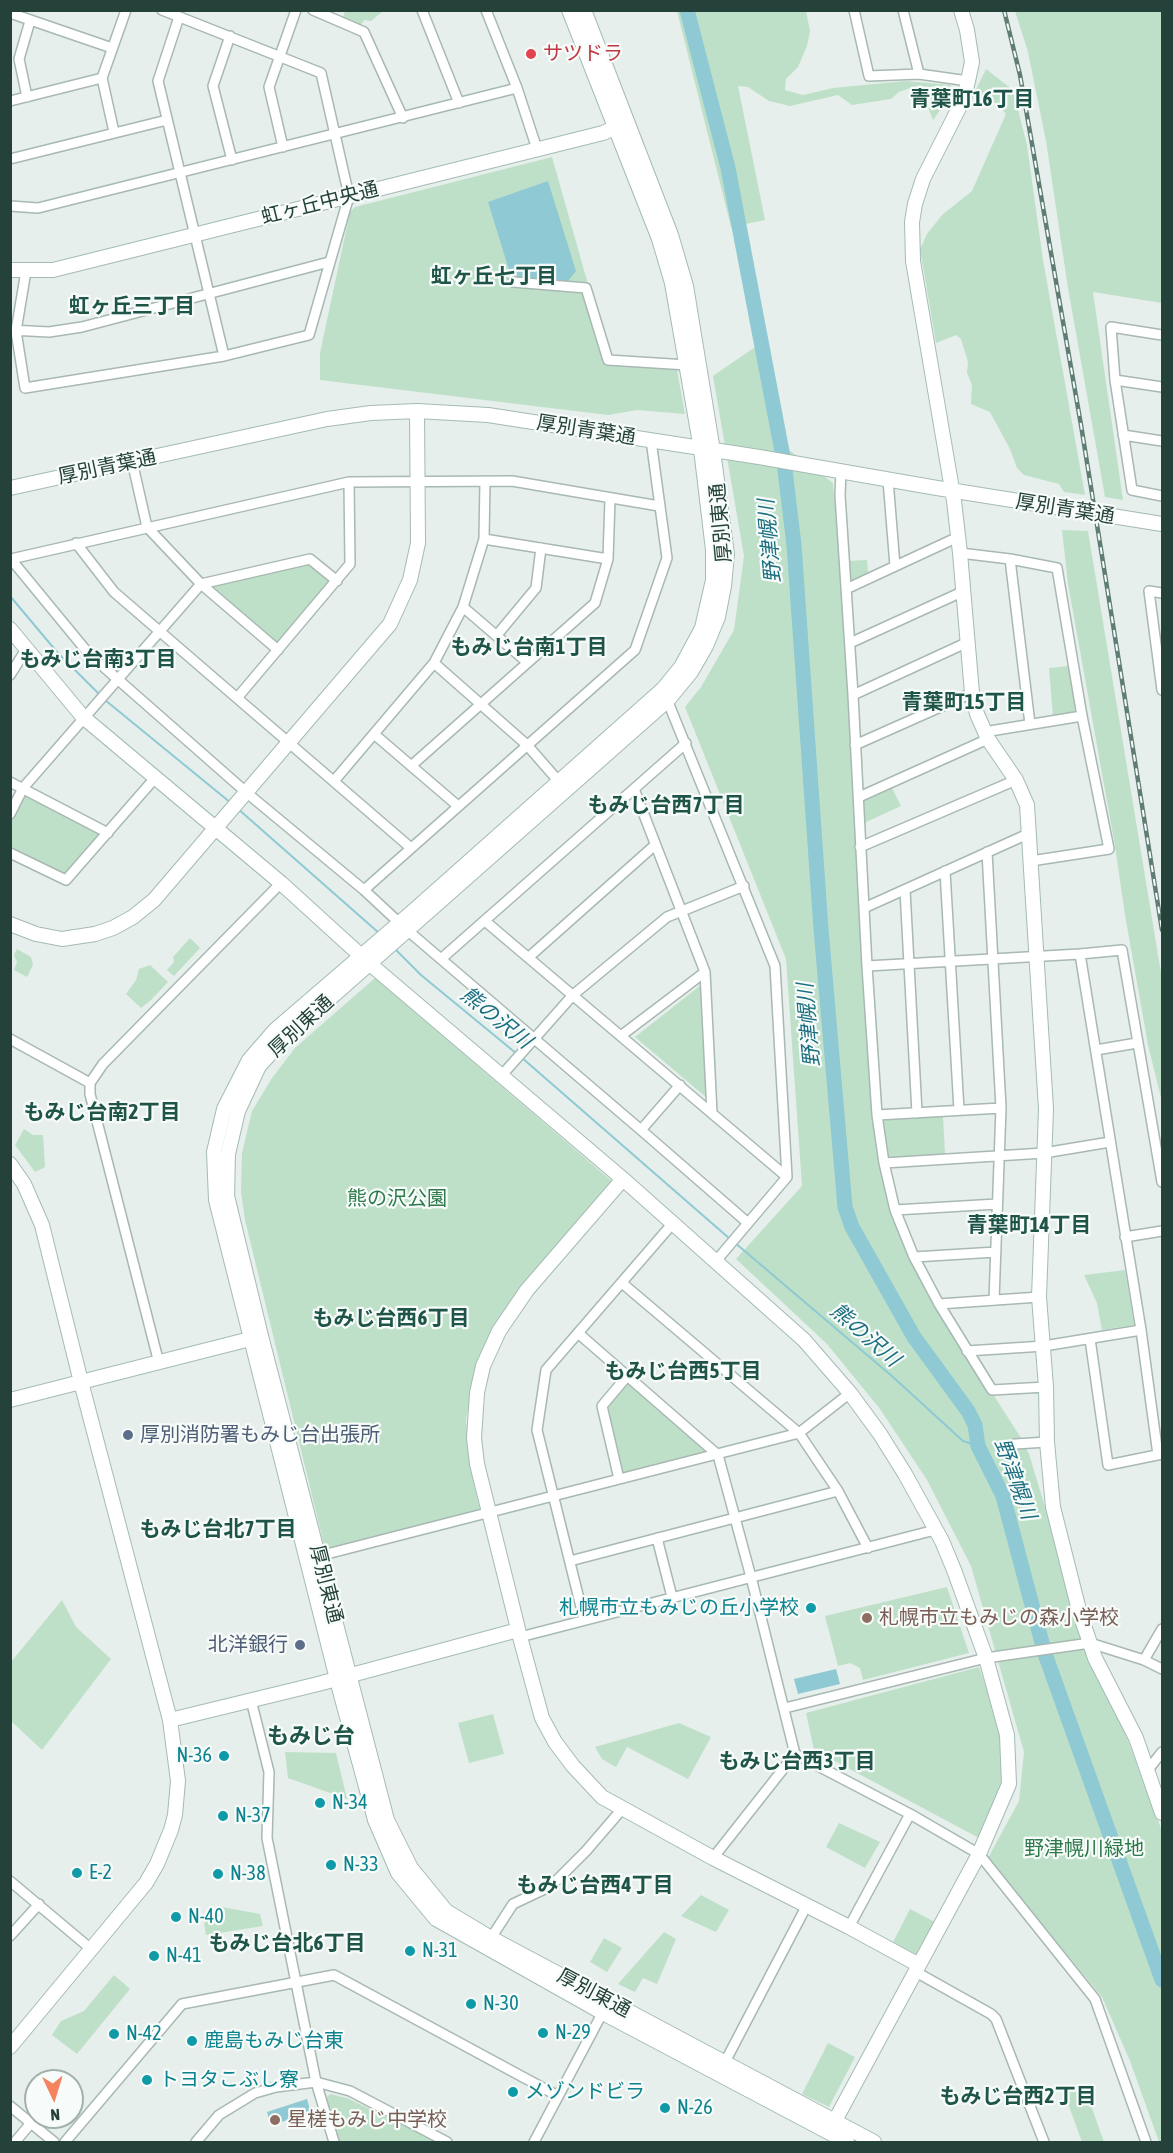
<!DOCTYPE html>
<meta charset="utf-8">
<style>
body{margin:0}
#map{position:relative;width:1173px;height:2153px;overflow:hidden;background:#e6efeb;font-family:"Asap Condensed",sans-serif}
canvas{display:block}
.frame{position:absolute;inset:0;border:12px solid #24423a;pointer-events:none}
.north{position:absolute;left:24px;top:2069px;width:60px;height:60px;box-sizing:border-box;background:#f7fbf9;border:2px solid #a3b1ad;border-radius:50%;rotate:176deg;font-size:16px;font-weight:700;line-height:24px;text-align:center;color:#24423a}
.north::after{content:'';display:block;margin:auto;width:21px;height:27px;background:#f4845f;clip-path:polygon(50% 0,100% 100%,50% 72%,0 100%)}
</style>
<div id="map">
<canvas width="1173" height="2153"></canvas>
<div class="frame"></div>
<div class="north">N</div>
</div>
<script>
const context = document.querySelector('canvas').getContext('2d');
context.lineJoin = 'round';
function fillPath(path, color) { context.fillStyle = color; context.fill(path, 'evenodd'); }
const poly = rows => new Path2D(rows.map(r => 'M' + r).join(''));
function strokePath(path, color, width, dash) { context.strokeStyle = color; context.lineWidth = width; context.lineCap = dash ? 'butt' : 'round'; context.setLineDash(dash || []); context.stroke(path); }
function label(font, color, halo, rows, align = 'center') {
  context.font = font + ' "Asap Condensed","Noto Sans JP",sans-serif'; context.lineWidth = 4.5; context.setLineDash([]); context.textBaseline = 'middle'; context.strokeStyle = halo; context.fillStyle = color; for (const [text, x, y, turn = 0] of rows) {
    context.save(); context.translate(x, y); context.rotate((+turn || 0) * Math.PI / 180); context.textAlign = isNaN(turn) ? turn : align; if (halo) context.strokeText(text, 0, 0); context.fillText(text, 0, 0); context.restore();
  }
}
fillPath(poly([
 [345,11,345,10,383,11,371,21,364,20,361,25,343,18],
 [677,11,806,11,810,31,807,46,798,67,786,79,785,90,803,95,833,88,906,81,950,85,955,90,933,120,928,107,932,95,925,89,913,87,899,92,891,99,852,105,838,95,790,106,769,101,748,87,738,86,765,220,731,227],
 [1015,11,1162,11,1162,303,1093,292,1123,500,1105,497,1068,288,1046,141,1028,52],
 [986,69,1013,90,1027,145,1043,260,1085,495,1064,492,1059,484,1024,475,1017,468,1010,449,990,412,971,404,972,385,967,373,968,362,961,339,956,335,936,343,920,249,927,234,942,215,972,191,1006,114,998,104,974,94],
 [552,157,593,302,588,305,604,364,677,370,685,414,637,410,608,415,320,380,320,353,350,212,355,207],
 [758,345,773,438,833,483,844,615,874,1131,893,1217,925,1288,1021,1438,1029,1454,1065,1573,1162,1831,1162,2142,1159,2142,1130,2061,1102,1997,988,1858,1019,1801,1024,1752,971,1566,927,1480,880,1409,827,1344,736,1259,802,1186,786,959,685,707,701,687,734,630,744,556,713,376],
 [1062,530,1088,531,1162,979,1162,1102,1148,1045,1125,915,1115,846,1068,584],
 [310,559,337,581,278,650,201,584],
 [867,560,868,573,852,580,849,578,847,561],
 [1069,666,1078,712,1053,717,1049,668],
 [23,788,108,833,66,880,11,853,10,814],
 [892,788,901,806,864,823,863,801],
 [190,938,200,948,174,976,167,970,174,962,173,957],
 [17,949,31,957,33,965,27,977,14,970,17,962,14,955],
 [150,965,168,982,151,1000,141,1008,126,994,136,980,139,969],
 [375,978,614,1183,521,1288,476,1367,466,1419,470,1466,480,1511,325,1549,245,1220,241,1192,242,1153,252,1111,272,1078,295,1048],
 [701,985,707,1098,635,1037],
 [943,1116,945,1154,887,1158,883,1119],
 [24,1129,33,1135,43,1135,45,1167,35,1172,15,1145],
 [1125,1270,1134,1325,1102,1330,1097,1303,1084,1275],
 [628,1381,710,1452,620,1473,606,1407],
 [947,1587,969,1653,863,1680,860,1668,850,1663,838,1666,825,1616],
 [62,1600,76,1627,111,1659,42,1750,11,1721,11,1662],
 [979,1667,1003,1736,1004,1781,979,1838,814,1750,806,1713],
 [493,1714,504,1754,469,1763,458,1723],
 [679,1723,711,1737,688,1779,627,1747,616,1767,602,1759,595,1747],
 [285,1752,336,1753,347,1799,288,1778],
 [839,1823,880,1842,865,1868,826,1847],
 [701,1895,729,1910,716,1932,681,1916],
 [222,1907,260,1914,263,1926,206,1935,204,1923],
 [910,1909,935,1922,917,1955,893,1942],
 [664,1932,676,1939,657,1984,643,1978,635,1992,618,1984],
 [604,1938,622,1948,607,1972,590,1962],
 [114,1975,130,1989,77,2054,52,2035,61,2021,84,2011],
 [828,2043,855,2057,829,2107,802,2094],
 [1084,2086,1104,2142,1082,2142,1064,2093],
 [330,2094,347,2098,438,2142,338,2142,324,2100]
]), '#bfe0c8');
fillPath(poly([
 [548,181,576,271,567,282,518,279,516,271,510,273,488,202],
 [836,1669,840,1684,798,1694,794,1679],
 [307,2099,311,2113,271,2125,267,2112]
]), '#8ec9d4');
strokePath(poly([
 [10,596,57,652,101,696],
 [105,700,231,803],
 [237,808,379,933],
 [394,948,421,975,517,1054],
 [521,1057,730,1239],
 [734,1242,893,1377,963,1441,978,1446]
]), '#8ec9d4', 2);
strokePath(poly([
 [687,10,728,168,784,462,794,545,821,929,845,1207,852,1227,914,1337,968,1411,975,1425,978,1446,1003,1496,1045,1654,1162,1980]
]), '#8ec9d4', 15);
const street = poly([
 [313,10,364,32,403,118],
 [422,10,459,103],
 [486,10,517,88,537,149],
 [854,10,869,76,919,74,968,81],
 [903,10,919,74],
 [10,13,112,48],
 [179,17,158,81,224,356],
 [230,36,213,86,232,160],
 [27,97,19,59,30,21],
 [10,101,102,78],
 [114,132,102,78,126,10],
 [283,147,269,87,296,10],
 [10,159,167,120],
 [10,206,38,208,517,88],
 [26,271,16,331,25,388,224,356,309,335,349,196,321,73,162,10],
 [513,282,586,288,608,360,687,365],
 [11,330,49,332,82,327,329,262],
 [1162,335,1111,327,1115,380,1132,490,1162,496],
 [1115,380,1162,387],
 [1123,435,1162,441],
 [132,461,147,527,201,584,278,650],
 [841,471,840,495,853,695,867,966,877,1115,884,1163,895,1210,914,1257,939,1304,992,1390,1046,1387],
 [888,480,895,566],
 [484,539,608,559],
 [76,543,114,592,411,848],
 [960,553,1010,559,1057,568,1082,716,1109,849,1031,861],
 [10,558,89,654,247,793,364,890,407,930,641,1130,748,1223],
 [11,559,349,482,512,481,659,506],
 [1010,559,1030,724],
 [846,589,958,537],
 [1162,593,1149,591,1162,690],
 [463,607,527,662],
 [497,635,536,588,541,548],
 [850,643,964,591],
 [434,663,527,745,561,784],
 [10,675,27,648],
 [853,695,968,642],
 [666,697,775,966,787,1177,716,1261],
 [237,698,350,564,349,482],
 [984,732,1082,716],
 [374,734,458,806],
 [855,745,972,693],
 [411,766,595,603,608,559,610,499],
 [334,781,434,663,463,607,484,539,485,481],
 [10,782,108,833],
 [634,789,705,972,712,1113],
 [859,797,988,739],
 [10,814,23,788,201,584,310,559,337,581],
 [860,847,1016,780],
 [987,852,1001,1108,994,1300],
 [10,853,66,880,155,778],
 [945,871,959,1110],
 [364,890,635,650,667,558,651,440],
 [905,890,917,1113],
 [864,908,1030,833],
 [485,921,787,1177],
 [1080,954,1141,1330,1158,1455],
 [529,957,655,845],
 [441,959,686,743],
 [867,966,1080,954,1122,950,1162,1182],
 [622,1035,705,972],
 [10,1039,90,1083],
 [1096,1050,1137,1043],
 [502,1075,573,995,667,917,744,886],
 [877,1115,1001,1108],
 [641,1130,680,1085],
 [884,1163,1044,1153,1110,1142],
 [895,1210,997,1204],
 [1125,1237,1162,1231],
 [914,1257,996,1252],
 [622,1283,799,1433,838,1491,868,1548],
 [939,1304,1039,1297],
 [578,1333,718,1455,751,1577,795,1754,910,1814,979,1854,1095,1999,1146,2142],
 [1090,1339,1108,1465,1162,1454],
 [967,1351,1044,1346,1141,1330],
 [159,1363,90,1094,90,1083,103,1064,281,883],
 [1015,1444,1047,1442],
 [619,1479,602,1406,628,1375],
 [657,1538,672,1597],
 [315,1557,799,1433,850,1393],
 [570,1561,838,1491],
 [584,1619,537,1430,546,1370,673,1223],
 [520,1637,935,1530],
 [1144,1660,1162,1629],
 [251,1700,269,1772,267,1838,316,2082,334,2142],
 [785,1708,986,1658,1090,1643,1144,1660,1162,1669],
 [1147,1771,1162,1752],
 [713,1858,795,1754],
 [10,1881,91,1949],
 [849,1927,910,1814],
 [10,1936,39,1904],
 [491,1938,513,1904,551,1886,586,1851,623,1808],
 [916,1972,991,2014,996,2019,1044,2142],
 [725,2062,807,1905],
 [10,2106,54,2142],
 [15,2142,31,2123],
 [65,2142,182,2004,334,1975,558,2096],
 [196,2142,219,2115,255,2093,276,2087,316,2082,350,2091,447,2142],
 [534,2142,605,2008]
]);
const secondary = poly([
 [569,10,659,239,672,283,701,449,713,550,713,580,702,628,681,667,663,689,411,913,275,1030,249,1060,224,1109,214,1152,216,1200,341,1695,375,1820,398,1873,436,1919,603,2013,847,2142],
 [584,10,671,235,686,286,713,451,727,554,724,586,718,617,706,646,691,672,668,700,283,1040,259,1066,238,1111,228,1154,227,1196,261,1336,387,1820,411,1868,446,1911,491,1938,874,2142],
 [961,10,967,30,972,62,968,81,964,98,923,179,915,204,912,222,913,261,954,501,960,553,972,693,977,714,988,739,1016,780,1027,805,1046,1109,1039,1297,1046,1387,1047,1442,1053,1507,1080,1614,1090,1643,1095,1658,1136,1738,1162,1813],
 [10,270,53,270,603,133,623,124],
 [10,488,327,419,371,413,417,411,488,415,759,457,937,488,1162,524],
 [10,629,83,717,281,883,370,964,623,1179,804,1340,850,1393,880,1434,905,1474,942,1541,954,1570,986,1658,1007,1735,1009,1784,979,1854,831,2128],
 [10,924,36,934,62,939,95,934,113,928,133,917,154,900,390,624,410,580,418,543,417,411],
 [10,1164,24,1184,42,1225,81,1382,170,1720,178,1781,175,1815,171,1830,157,1864,146,1883,10,2047],
 [623,1179,527,1290,499,1331,483,1366,477,1393,474,1438,477,1464,520,1637,542,1718,555,1742,573,1766,602,1797,713,1858,849,1927,919,1965],
 [10,1400,258,1337],
 [170,1720,318,1684,518,1630]
]);
strokePath(street, '#a8b8b2', 12);
strokePath(secondary, '#a4bbb3', 16);
strokePath(street, '#fff', 9);
strokePath(secondary, '#fff', 14);
const rail = poly([
 [1004,10,1020,75,1081,425,1162,930]
]);
strokePath(rail, '#5f7d75', 4.5);
strokePath(rail, '#f7fbf9', 2, [7]);
for (const [x, y, r, color] of [
 [531,54,6,"#e0444e"],
 [128,1435,6,"#5c6f8a"],
 [811,1608,6,"#0f9aa8"],
 [867,1618,6,"#8d6e63"],
 [300,1645,6,"#5c6f8a"],
 [224,1756,6,"#0f9aa8"],
 [320,1803,6,"#0f9aa8"],
 [223,1816,6,"#0f9aa8"],
 [331,1865,6,"#0f9aa8"],
 [77,1873,6,"#0f9aa8"],
 [218,1874,6,"#0f9aa8"],
 [176,1917,6,"#0f9aa8"],
 [410,1951,6,"#0f9aa8"],
 [154,1956,6,"#0f9aa8"],
 [471,2004,6,"#0f9aa8"],
 [543,2033,6,"#0f9aa8"],
 [114,2034,6,"#0f9aa8"],
 [192,2041,6,"#0f9aa8"],
 [147,2080,6,"#0f9aa8"],
 [513,2092,6,"#0f9aa8"],
 [665,2108,6,"#0f9aa8"],
 [275,2120,6,"#8d6e63"]
]) { const dot = new Path2D(); dot.arc(x, y, r, 0, 2 * Math.PI); context.fillStyle = color; context.fill(dot); strokePath(dot, '#f7fbf9', 2); }
label('20px', '#be3a42', '#f7fbf9', [
 ["サツドラ",543,54]
], 'left');
label('20px', '#24423a', '#f7fbf9', [
 ["虹ヶ丘中央通",320,203,-14],
 ["厚別青葉通",586,430,9],
 ["厚別青葉通",107,467,-12],
 ["厚別青葉通",1065,509,9],
 ["厚別東通",721,523,-95],
 ["厚別東通",301,1026,-43],
 ["厚別東通",326,1584,76],
 ["厚別東通",594,1993,28]
]);
label('20px', '#2d7a4b', '#f7fbf9', [
 ["熊の沢公園",397,1199],
 ["野津幌川緑地",1084,1849]
]);
label('20px', '#4e5e75', '#f7fbf9', [
 ["厚別消防署もみじ台出張所",140,1435],
 ["北洋銀行",288,1645,"right"]
], 'left');
label('20px', '#0d838f', '#f7fbf9', [
 ["札幌市立もみじの丘小学校",799,1608,"right"],
 ["N-36",212,1756,"right"],
 ["N-34",332,1803],
 ["N-37",235,1816],
 ["N-33",343,1865],
 ["E-2",89,1873],
 ["N-38",230,1874],
 ["N-40",188,1917],
 ["N-31",422,1951],
 ["N-41",166,1956],
 ["N-30",483,2004],
 ["N-29",555,2033],
 ["N-42",126,2034],
 ["鹿島もみじ台東",204,2041],
 ["トヨタこぶし寮",159,2080],
 ["メゾンドビラ",525,2092],
 ["N-26",677,2108]
], 'left');
label('20px', '#785e54', '#f7fbf9', [
 ["札幌市立もみじの森小学校",879,1618],
 ["星槎もみじ中学校",287,2120]
], 'left');
label('bold 21px', '#1f5548', '#f7fbf9', [
 ["青葉町16丁目",972,99],
 ["虹ヶ丘七丁目",494,276],
 ["虹ヶ丘三丁目",132,306],
 ["もみじ台南1丁目",529,647],
 ["もみじ台南3丁目",98,659],
 ["青葉町15丁目",964,702],
 ["もみじ台西7丁目",666,805],
 ["もみじ台南2丁目",102,1112],
 ["青葉町14丁目",1029,1225],
 ["もみじ台西6丁目",391,1318],
 ["もみじ台西5丁目",683,1371],
 ["もみじ台北7丁目",218,1529],
 ["もみじ台西3丁目",797,1761],
 ["もみじ台西4丁目",595,1885],
 ["もみじ台北6丁目",287,1943],
 ["もみじ台西2丁目",1018,2096]
]);
label('italic 21px', '#1c6f80', '#f7fbf9', [
 ["野津幌川",770,541,-95],
 ["熊の沢川",496,1018,39],
 ["野津幌川",809,1025,-95],
 ["熊の沢川",865,1335,41],
 ["野津幌川",1015,1479,70]
]);
label('bold 22px', '#1f5548', '#f7fbf9', [
 ["もみじ台",311,1736]
]);
</script>
